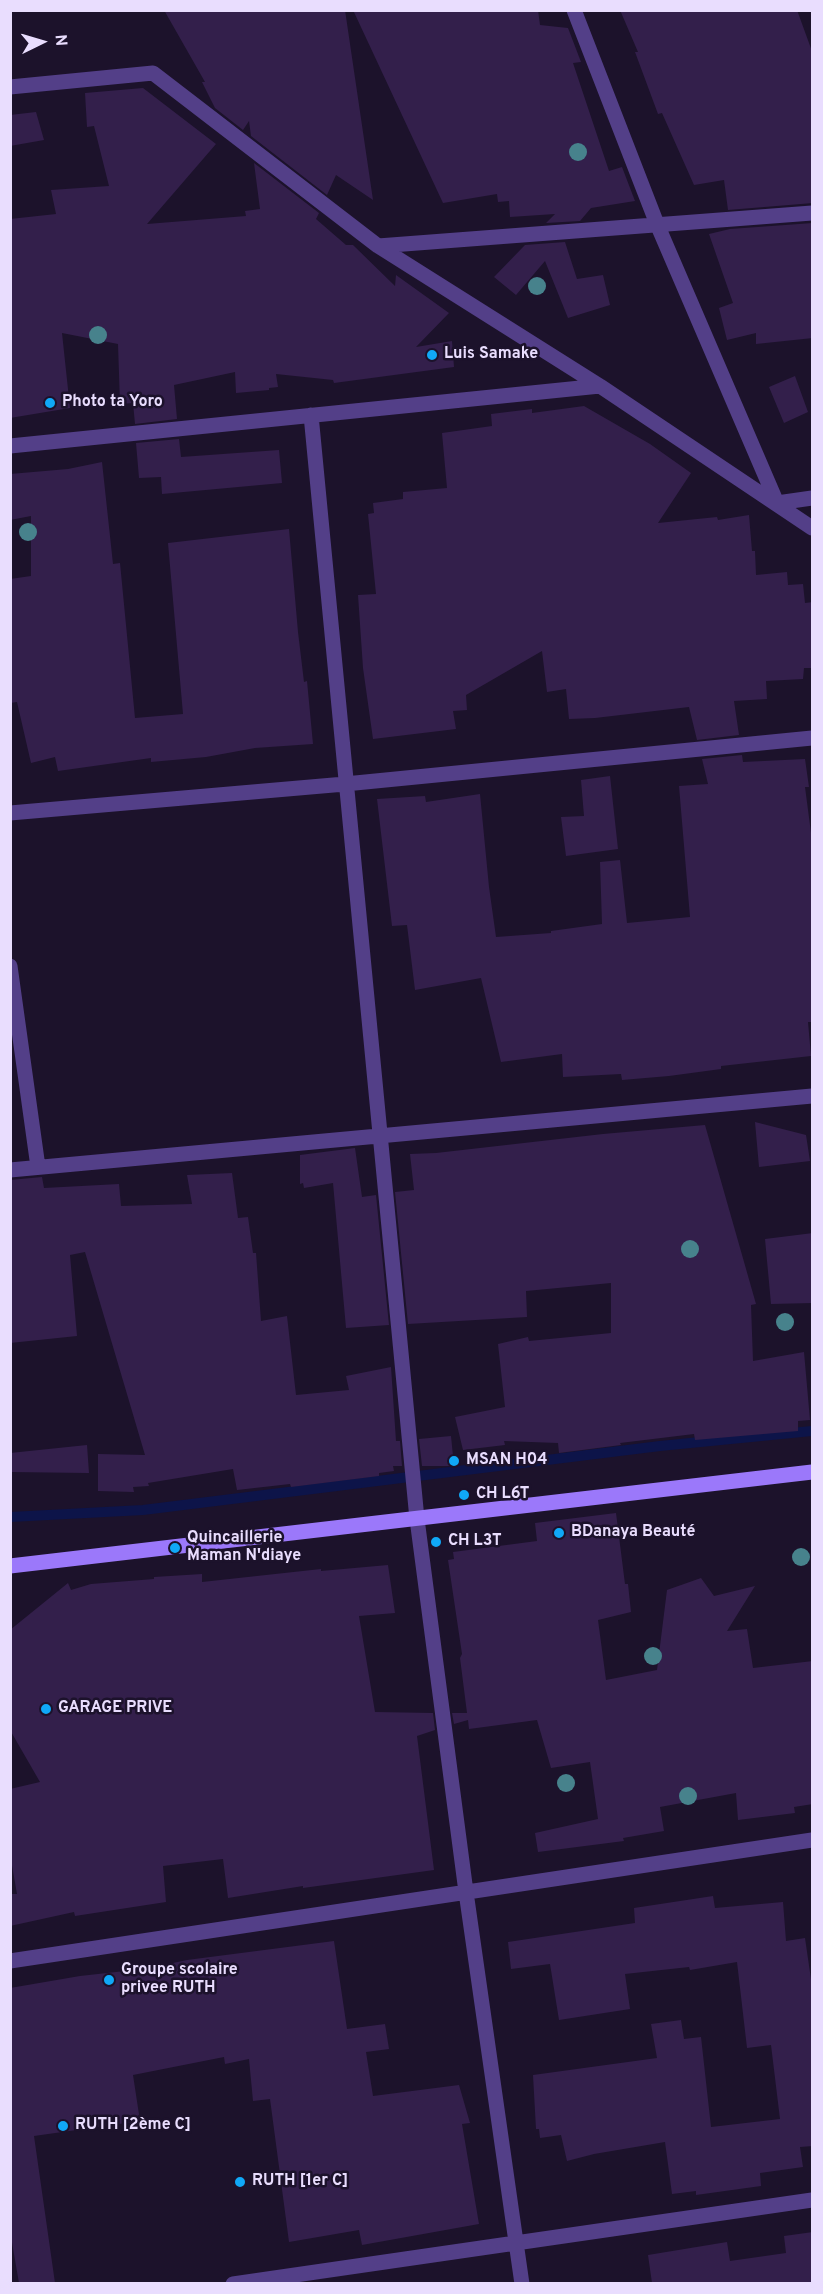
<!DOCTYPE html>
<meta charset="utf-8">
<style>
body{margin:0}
#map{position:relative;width:823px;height:2294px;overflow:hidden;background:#1c122b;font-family:Overpass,sans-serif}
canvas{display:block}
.frame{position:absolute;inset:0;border:12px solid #e9ddfe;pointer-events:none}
.north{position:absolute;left:12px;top:12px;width:60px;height:60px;-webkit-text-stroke:4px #1c122b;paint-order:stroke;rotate:85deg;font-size:16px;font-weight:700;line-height:24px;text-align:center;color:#e9ddfe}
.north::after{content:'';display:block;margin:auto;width:21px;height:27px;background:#e9ddfe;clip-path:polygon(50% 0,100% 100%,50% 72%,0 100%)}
</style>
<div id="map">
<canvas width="823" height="2294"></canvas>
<div class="frame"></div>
<div class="north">N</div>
</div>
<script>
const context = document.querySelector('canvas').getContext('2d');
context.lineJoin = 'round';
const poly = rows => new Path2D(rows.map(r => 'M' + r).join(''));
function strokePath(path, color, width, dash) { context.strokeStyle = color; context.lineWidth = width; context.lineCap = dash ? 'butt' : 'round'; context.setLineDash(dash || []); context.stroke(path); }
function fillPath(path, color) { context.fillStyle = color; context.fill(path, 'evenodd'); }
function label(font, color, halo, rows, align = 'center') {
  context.font = font + ' Overpass,sans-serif'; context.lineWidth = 5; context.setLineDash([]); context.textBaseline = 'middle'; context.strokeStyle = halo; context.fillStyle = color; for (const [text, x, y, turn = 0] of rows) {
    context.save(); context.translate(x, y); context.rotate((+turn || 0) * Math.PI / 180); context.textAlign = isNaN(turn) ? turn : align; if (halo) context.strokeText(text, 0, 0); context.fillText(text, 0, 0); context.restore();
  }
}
strokePath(poly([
 [10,1517,143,1510,660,1446,812,1431]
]), '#0d1449', 10);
fillPath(poly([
 [164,10,345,10,373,200,336,175,327,195,251,136,249,121,243,130,215,108,202,82,205,82],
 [353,10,538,10,540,25,568,28,581,62,573,63,609,171,622,167,635,201,591,208,580,221,546,223,555,214,510,217,509,201,498,202,497,194,443,203],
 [620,10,797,10,813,54,813,203,728,210,724,180,694,185,662,113,658,114,635,52,638,52],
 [143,88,216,144,147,224,246,216,245,211,260,209,254,163,319,213,316,219,346,245,353,245,395,286,396,275,449,313,416,347,452,341,454,367,334,383,333,380,276,374,278,387,269,388,269,390,236,393,235,372,174,385,177,419,135,424,133,403,120,404,118,344,62,333,70,408,10,418,10,219,56,214,51,190,109,186,94,126,87,127,85,93],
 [36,112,44,140,10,146,10,115],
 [813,223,813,338,756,344,756,333,727,340,719,308,733,303,709,234,730,229],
 [565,242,577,279,603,275,610,305,568,318,545,261,516,295,494,277,525,245],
 [795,376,808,412,784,423,769,387],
 [584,406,650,444,691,473,658,523,717,517,718,520,749,515,752,551,755,551,756,575,787,572,788,585,803,584,805,603,813,602,813,668,804,668,803,679,766,681,767,699,734,701,739,735,697,740,689,707,595,718,569,719,566,689,547,692,542,651,466,695,467,710,453,711,456,729,373,739,363,668,358,595,376,594,368,514,374,513,373,503,403,499,403,492,447,488,442,433,492,426,491,414,532,409,532,413],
 [179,439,181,457,279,450,282,483,162,494,161,477,139,478,136,443],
 [102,462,113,564,120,563,135,718,183,714,168,543,289,529,298,632,304,682,307,681,313,744,255,748,206,757,151,762,151,758,58,771,55,757,31,763,17,702,10,703,10,579,31,576,31,516,10,520,10,474,68,469],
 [742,755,743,762,805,759,809,787,805,787,813,848,813,1022,808,1022,811,1056,721,1066,721,1069,669,1076,622,1080,621,1074,563,1077,562,1054,501,1062,481,978,415,990,407,925,392,926,377,799,425,796,426,802,480,794,489,887,496,937,551,933,551,931,602,924,600,862,620,860,627,923,690,917,679,786,708,784,702,759],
 [610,776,618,849,566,856,561,817,584,816,581,780],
 [755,1122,806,1135,810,1161,759,1167],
 [705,1125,756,1304,751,1305,753,1361,804,1352,810,1420,798,1421,798,1431,695,1440,694,1434,620,1443,621,1445,559,1453,558,1443,504,1441,505,1445,463,1450,455,1417,505,1407,498,1344,528,1337,529,1341,611,1333,611,1283,526,1291,527,1317,408,1324,395,1192,414,1190,410,1154,436,1153,603,1134],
 [355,1148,362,1197,376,1195,389,1325,346,1328,333,1183,304,1188,303,1183,300,1184,300,1155],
 [232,1173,238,1218,248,1217,253,1253,256,1253,261,1321,287,1316,296,1395,349,1390,346,1376,391,1367,396,1441,400,1441,402,1466,393,1466,394,1471,379,1473,379,1476,291,1487,290,1484,237,1490,233,1469,148,1483,149,1486,133,1487,134,1492,98,1491,98,1454,145,1455,85,1252,70,1255,77,1336,10,1343,10,1180,42,1177,44,1188,119,1184,121,1206,192,1204,187,1175],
 [813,1233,813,1303,771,1304,765,1239],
 [451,1436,454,1466,422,1466,419,1439],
 [87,1445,89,1473,10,1472,10,1453],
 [616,1513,625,1584,628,1584,631,1612,598,1620,606,1680,657,1670,667,1590,701,1578,714,1596,755,1586,727,1631,747,1629,753,1668,813,1661,813,1804,794,1807,795,1813,738,1820,736,1793,660,1807,664,1831,623,1838,624,1841,538,1852,535,1833,598,1819,590,1762,551,1768,537,1720,469,1729,468,1720,454,1724,452,1713,467,1713,460,1658,462,1654,448,1560,454,1559,453,1552,537,1541,535,1523],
 [388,1565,395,1613,359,1616,375,1712,433,1713,435,1730,417,1736,434,1870,303,1888,303,1886,228,1898,223,1859,163,1866,166,1902,75,1916,74,1912,10,1926,10,1894,17,1894,10,1854,10,1789,40,1782,10,1730,10,1630,68,1583,71,1590,91,1584,154,1579,154,1577,202,1574,202,1582,321,1569,321,1571],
 [713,1896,715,1908,783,1902,786,1941,805,1938,813,1993,813,2146,800,2147,803,2167,760,2173,761,2186,696,2195,696,2191,672,2194,665,2142,594,2154,567,2161,561,2135,540,2138,539,2129,536,2129,533,2075,657,2058,651,2024,681,2020,684,2039,701,2037,711,2127,780,2119,771,2045,747,2048,737,1962,690,1970,689,1967,625,1974,630,2009,559,2020,550,1964,511,1969,508,1942,635,1923,634,1908],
 [334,1941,347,2029,385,2024,389,2049,366,2052,373,2096,459,2085,470,2123,462,2124,479,2224,362,2245,359,2230,289,2242,270,2099,253,2101,249,2059,225,2064,224,2057,133,2075,140,2121,34,2136,55,2283,19,2283,10,2231,10,1988,80,1976,125,1971,126,1973,187,1960],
 [813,2232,813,2283,652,2283,648,2255,727,2242,730,2261,786,2253,784,2236]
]), '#331f4b');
strokePath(poly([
 [574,10,657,224,777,503,812,498],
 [10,87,153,73,378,246,600,386,812,528],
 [378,246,812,213],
 [311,415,417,1519,466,1892,522,2284],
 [10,446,600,386],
 [10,813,345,784,812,738],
 [10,966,38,1167],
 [10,1170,812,1096],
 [10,1961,812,1840],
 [233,2284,812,2200]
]), '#533f88', 15);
strokePath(poly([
 [10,1566,812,1472]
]), '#9b78fa', 15);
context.fillStyle = '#47828c';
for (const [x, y] of [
 [578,152],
 [537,286],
 [98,335],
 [28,532],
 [690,1249],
 [785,1322],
 [801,1557],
 [653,1656],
 [566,1783],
 [688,1796]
]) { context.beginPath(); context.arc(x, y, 9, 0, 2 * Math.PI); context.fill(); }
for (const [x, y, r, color] of [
 [432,355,6,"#10a8f7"],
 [50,403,6,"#10a8f7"],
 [454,1461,6,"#10a8f7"],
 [464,1495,6,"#10a8f7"],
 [559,1533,6,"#10a8f7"],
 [436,1542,6,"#10a8f7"],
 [175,1548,6,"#10a8f7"],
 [46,1709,6,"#10a8f7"],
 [109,1980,6,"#10a8f7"],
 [63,2126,6,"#10a8f7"],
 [240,2182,6,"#10a8f7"]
]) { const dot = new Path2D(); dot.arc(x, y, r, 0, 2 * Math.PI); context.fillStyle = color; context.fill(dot); strokePath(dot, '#1c122b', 2); }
label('bold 16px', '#e9ddfe', '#1c122b', [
 ["Luis Samake",444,355],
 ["Photo ta Yoro",62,403],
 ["MSAN H04",466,1461],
 ["CH L6T",476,1495],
 ["BDanaya Beauté",571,1533],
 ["Quincaillerie",187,1539],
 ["Maman N'diaye",187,1557],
 ["CH L3T",448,1542],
 ["GARAGE PRIVE",58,1709],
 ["Groupe scolaire",121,1971],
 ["privee RUTH",121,1989],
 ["RUTH [2ème C]",75,2126],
 ["RUTH [1er C]",252,2182]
], 'left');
</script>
